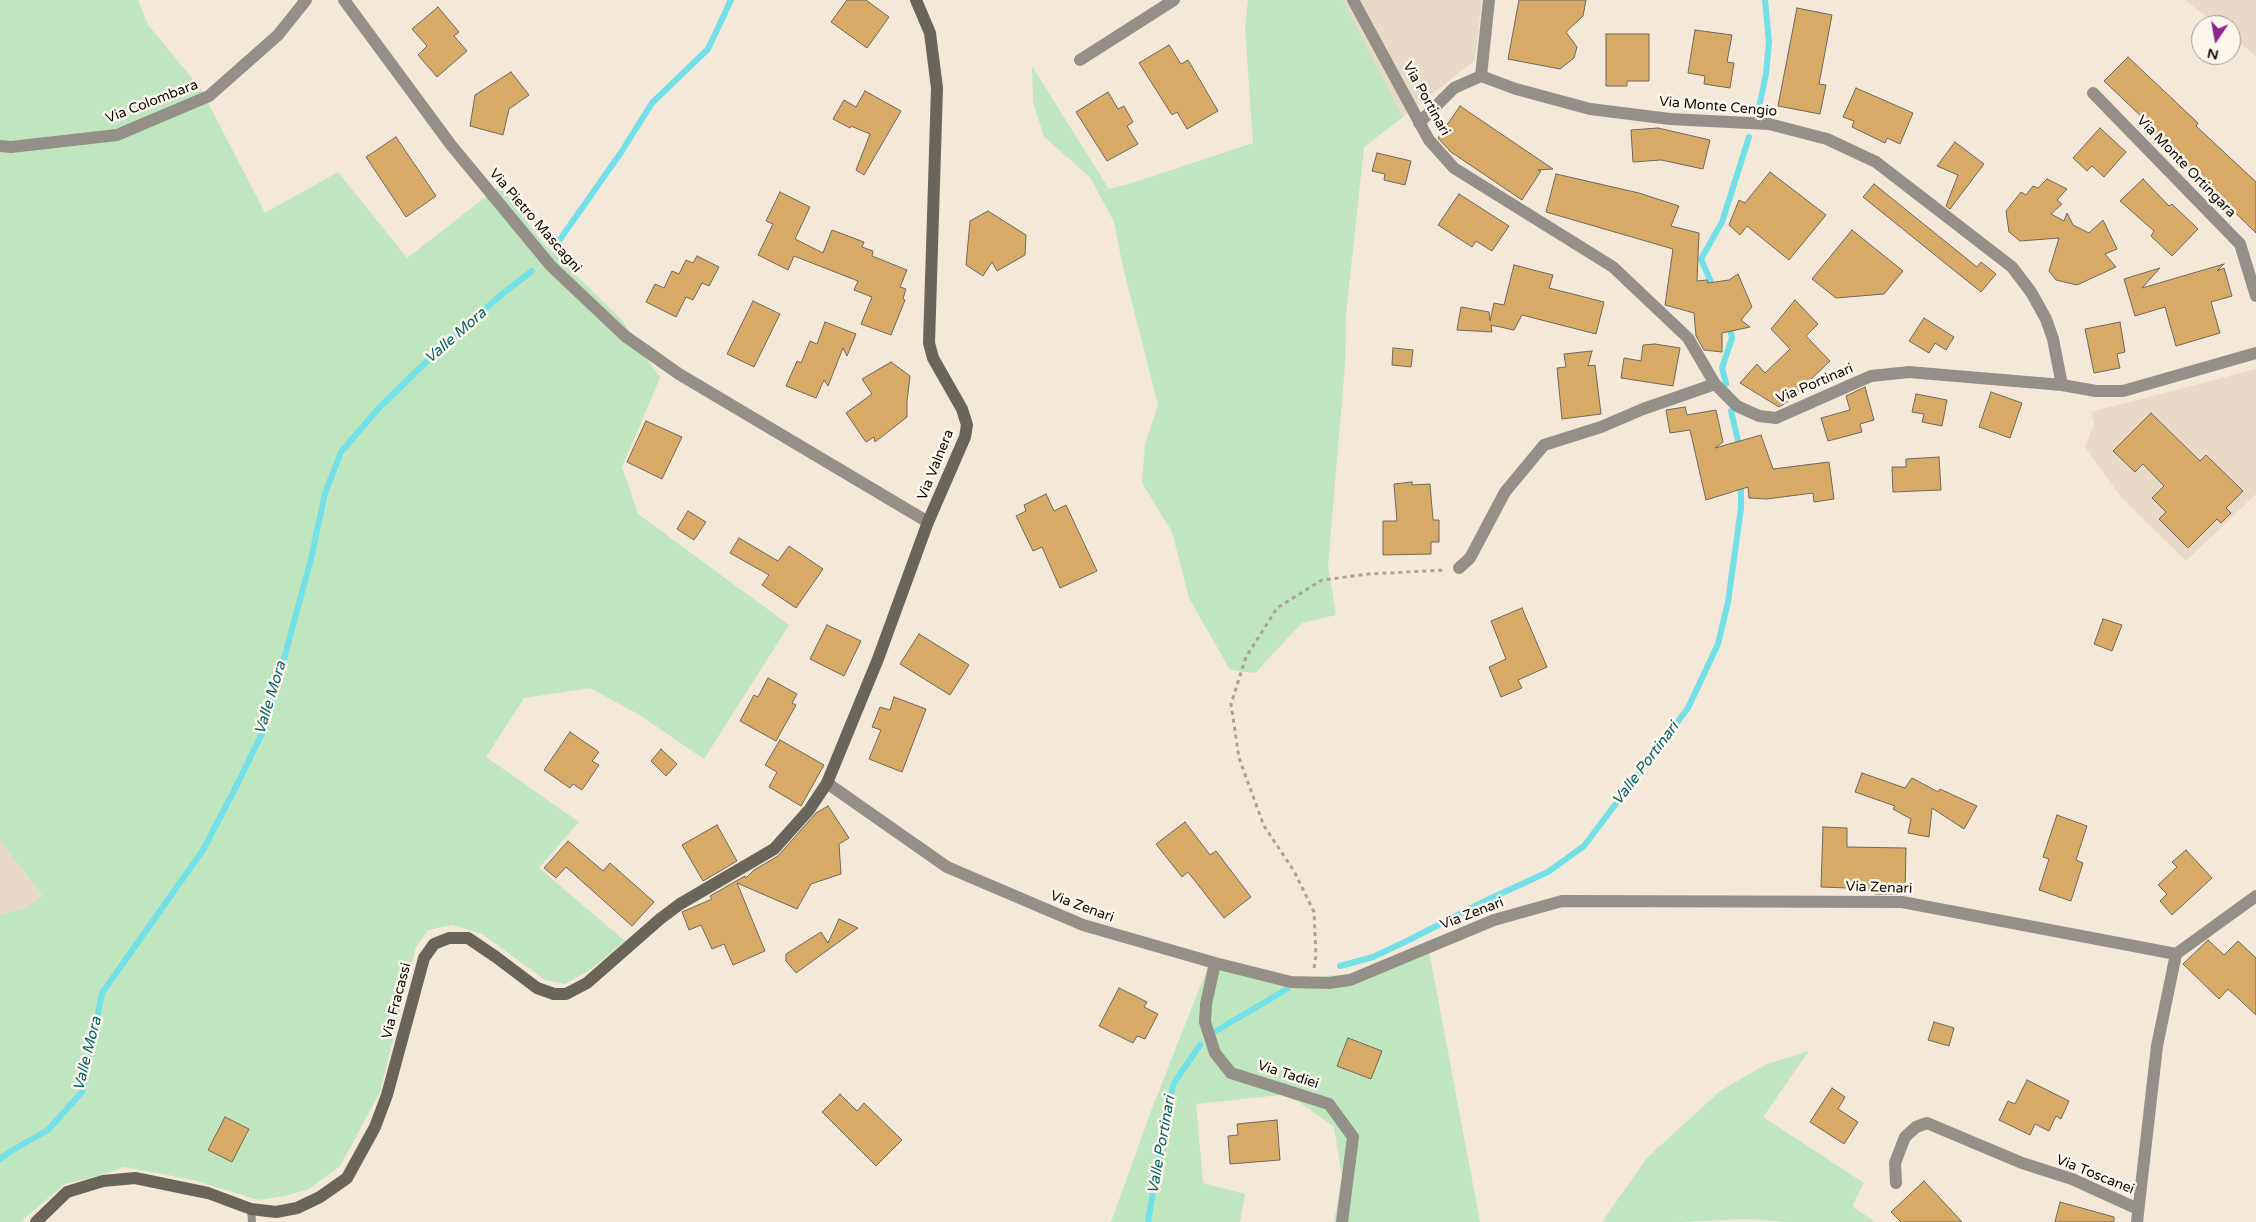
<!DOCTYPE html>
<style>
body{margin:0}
#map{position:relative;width:2256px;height:1222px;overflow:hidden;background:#f4e8d9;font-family:"Varela Round",sans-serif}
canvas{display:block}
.north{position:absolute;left:2191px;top:15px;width:50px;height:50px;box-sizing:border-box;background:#fdf6ed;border:1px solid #9e9891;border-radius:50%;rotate:192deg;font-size:14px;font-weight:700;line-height:20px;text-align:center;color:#0f0b07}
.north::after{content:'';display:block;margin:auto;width:18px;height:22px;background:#8f268b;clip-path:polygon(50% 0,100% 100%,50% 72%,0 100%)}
</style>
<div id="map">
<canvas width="2256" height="1222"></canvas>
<div class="north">N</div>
</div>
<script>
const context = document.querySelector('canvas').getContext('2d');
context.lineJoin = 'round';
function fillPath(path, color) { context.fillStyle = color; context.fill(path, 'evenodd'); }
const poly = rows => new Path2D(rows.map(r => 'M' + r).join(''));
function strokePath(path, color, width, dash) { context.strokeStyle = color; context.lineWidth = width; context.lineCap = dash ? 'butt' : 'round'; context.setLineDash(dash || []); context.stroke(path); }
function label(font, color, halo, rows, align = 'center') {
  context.font = font + ' "Varela Round",sans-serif'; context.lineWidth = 5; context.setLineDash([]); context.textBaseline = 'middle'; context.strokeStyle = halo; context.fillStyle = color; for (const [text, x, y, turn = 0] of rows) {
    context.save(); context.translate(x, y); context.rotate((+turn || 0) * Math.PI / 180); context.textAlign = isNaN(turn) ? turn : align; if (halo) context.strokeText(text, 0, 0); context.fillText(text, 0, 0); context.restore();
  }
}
fillPath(poly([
 [1343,0,1482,0,1475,60,1403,117],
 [2185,0,2256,0,2256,56,2231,36,2231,25,2217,25],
 [0,841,42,895,26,908,0,914]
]), '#e8dac7');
fillPath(poly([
 [2256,369,2256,494,2186,561,2120,496,2085,447,2094,424,2091,412]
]), '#e9dac7');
fillPath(poly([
 [0,0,138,0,148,25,201,89,265,213,338,172,407,258,500,186,542,242,622,320,660,378,622,467,638,514,789,625,704,759,638,714,590,688,524,698,486,757,579,822,539,868,625,941,590,970,565,984,545,980,482,934,452,925,428,930,416,947,380,1092,340,1166,309,1189,285,1196,258,1200,194,1180,124,1167,105,1174,65,1184,20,1222,0,1222,0,914,26,908,42,895,0,841],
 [1248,0,1343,0,1403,117,1364,147,1346,314,1345,365,1328,565,1336,615,1302,623,1255,673,1230,670,1189,598,1172,532,1142,483,1145,444,1158,405,1123,267,1114,222,1090,177,1044,137,1033,102,1032,66,1109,189,1132,183,1253,143,1245,28],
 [1429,951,1480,1222,1334,1222,1342,1177,1334,1127,1299,1102,1280,1095,1196,1104,1203,1183,1245,1194,1240,1222,1111,1222,1153,1106,1211,959,1289,979,1351,974],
 [1809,1051,1763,1117,1864,1183,1852,1206,1875,1222,1788,1222,1747,1219,1678,1222,1602,1222,1647,1158,1720,1091,1765,1065]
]), '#bfe6be');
strokePath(poly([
 [1758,112,1766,74,1769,42,1765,0],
 [556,245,622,151,652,103,708,49,731,0],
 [1714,289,1701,259,1722,222,1749,137],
 [1726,384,1722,368,1732,338,1729,323],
 [1731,411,1740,449],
 [1340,966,1373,957,1409,940,1487,900,1548,872,1584,846,1688,708,1718,644,1728,602,1741,508,1741,482],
 [1216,1031,1287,989],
 [0,1159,11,1151,48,1130,82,1092,102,993,203,850,237,785,266,725,311,559,325,493,341,452,378,409,425,363,502,294,532,271],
 [1148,1222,1166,1114,1174,1083,1200,1045]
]), '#73dfe6', 6);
const building = poly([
 [847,0,866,0,889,17,867,48,831,22,847,0],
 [1519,0,1586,0,1583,16,1566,32,1577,47,1574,58,1560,69,1508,59,1519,0],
 [438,7,459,32,454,36,467,51,437,77,418,55,427,46,412,29,438,7],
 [1797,8,1832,15,1819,84,1826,85,1820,114,1778,106,1797,8],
 [1695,30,1732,35,1727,62,1734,63,1730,88,1704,84,1705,76,1688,73,1695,30],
 [1606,34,1649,34,1649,81,1627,81,1627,86,1606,86,1606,34],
 [1169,45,1181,64,1188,60,1218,111,1187,129,1177,112,1172,115,1139,63,1169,45],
 [2128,57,2198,123,2196,126,2256,182,2256,233,2142,121,2144,119,2104,81,2128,57],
 [511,72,529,95,509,109,503,135,470,126,475,95,511,72],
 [1856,88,1913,113,1900,144,1887,138,1885,143,1852,127,1854,121,1843,117,1856,88],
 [865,91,901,111,864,175,856,170,870,134,851,126,850,128,833,119,844,100,856,107,865,91],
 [1108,92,1118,109,1124,106,1133,122,1127,126,1138,144,1107,161,1076,112,1108,92],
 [1460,106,1553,169,1538,170,1541,171,1522,200,1451,152,1438,138,1460,106],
 [1658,128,1710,140,1703,169,1661,160,1633,162,1631,130,1658,128],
 [2100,128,2126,152,2104,177,2092,166,2087,171,2073,158,2100,128],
 [396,137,436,196,406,217,366,157,396,137],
 [1955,142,1984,164,1950,209,1946,206,1958,175,1937,166,1955,142],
 [1377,153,1411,161,1405,185,1384,180,1385,174,1372,171,1377,153],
 [1770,172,1826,215,1789,260,1747,226,1740,235,1729,225,1739,200,1745,203,1770,172],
 [1556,174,1639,193,1679,206,1671,226,1699,233,1697,281,1707,280,1708,283,1729,280,1738,274,1752,307,1741,320,1750,327,1722,333,1722,352,1704,350,1696,336,1694,313,1665,305,1673,249,1546,212,1556,174],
 [2047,179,2067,189,2057,200,2062,204,2051,214,2064,221,2067,213,2073,225,2089,233,2103,220,2117,249,2105,254,2116,267,2077,285,2056,280,2049,271,2059,238,2020,241,2009,232,2006,211,2021,192,2026,195,2033,186,2038,188,2047,179],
 [2143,179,2169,206,2172,204,2198,229,2172,256,2151,236,2154,231,2120,201,2143,179],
 [1874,184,1977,267,1981,262,1996,274,1981,292,1863,197,1874,184],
 [780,192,810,207,795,239,823,253,832,230,864,242,862,247,873,251,872,256,907,270,900,287,906,289,903,299,905,300,891,335,861,324,872,297,854,290,858,281,794,256,788,270,758,255,773,224,766,221,780,192],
 [1459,194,1509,226,1492,251,1476,241,1472,247,1438,225,1459,194],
 [988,211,1026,235,1025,255,997,271,992,262,983,276,966,265,970,221,988,211],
 [1852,230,1903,271,1884,294,1836,298,1812,279,1852,230],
 [697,256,719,267,709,286,702,283,693,300,686,297,676,317,646,302,655,284,664,288,672,271,679,274,686,260,693,263,697,256],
 [2224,264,2217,271,2224,268,2232,296,2211,302,2220,333,2176,346,2165,307,2135,316,2124,279,2160,268,2142,288,2224,264],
 [1514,265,1553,275,1549,288,1604,302,1596,334,1522,315,1514,330,1491,325,1492,332,1457,330,1461,307,1489,312,1490,321,1494,303,1504,305,1514,265],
 [1795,300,1818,324,1806,336,1830,361,1787,402,1779,407,1740,383,1757,364,1765,373,1790,349,1771,329,1795,300],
 [753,301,780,314,754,367,727,354,753,301],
 [1924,318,1954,337,1946,350,1935,343,1929,353,1909,341,1924,318],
 [825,322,856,334,847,356,843,348,828,386,824,380,816,398,786,386,797,361,801,363,810,341,817,344,825,322],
 [2120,322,2125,352,2117,354,2120,368,2094,373,2085,329,2120,322],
 [1655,344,1680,348,1673,386,1621,378,1624,358,1641,361,1643,345,1655,344],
 [1393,348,1413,350,1411,367,1392,365,1393,348],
 [1592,351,1588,366,1595,365,1601,414,1562,419,1557,368,1566,367,1564,354,1592,351],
 [891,362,910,376,907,401,907,417,875,442,874,437,866,442,846,413,872,394,862,379,891,362],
 [1865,387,1874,420,1860,424,1862,432,1828,441,1821,418,1850,410,1846,396,1865,387],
 [1991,392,2022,403,2010,438,1979,427,1991,392],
 [1916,394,1947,400,1942,426,1922,422,1924,414,1912,412,1916,394],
 [1685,407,1687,415,1716,410,1723,442,1715,448,1761,435,1773,469,1829,462,1834,499,1814,502,1813,493,1767,499,1749,498,1748,487,1706,500,1690,430,1670,433,1666,410,1685,407],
 [2151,413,2200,461,2206,455,2243,491,2226,508,2231,513,2221,523,2217,519,2188,548,2159,519,2166,512,2152,498,2164,486,2143,464,2135,472,2113,451,2151,413],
 [646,421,682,437,662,479,627,462,646,421],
 [1939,457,1941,490,1893,492,1892,467,1906,467,1906,459,1939,457],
 [1412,482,1412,485,1430,484,1433,520,1439,520,1439,542,1431,542,1431,554,1383,555,1383,521,1397,521,1394,484,1412,482],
 [1046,494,1054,511,1066,505,1097,571,1060,588,1042,547,1033,551,1016,516,1026,511,1024,505,1046,494],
 [688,511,706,522,694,540,677,529,688,511],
 [739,538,778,561,789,546,823,569,796,608,762,585,769,575,730,553,739,538],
 [1522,608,1547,667,1518,680,1522,688,1501,697,1489,667,1506,659,1491,621,1522,608],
 [2103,619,2122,625,2112,651,2094,644,2103,619],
 [827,625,861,641,844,676,810,659,827,625],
 [919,634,969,665,950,695,900,664,919,634],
 [768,678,797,694,792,703,796,705,776,741,740,721,754,695,758,697,768,678],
 [894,697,926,709,902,772,869,759,881,730,872,727,880,707,890,710,894,697],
 [570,732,599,752,592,761,599,765,582,790,573,784,570,788,544,770,570,732],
 [780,740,824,765,801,806,769,787,777,772,765,765,780,740],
 [661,749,677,764,666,776,651,761,661,749],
 [1862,773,1905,788,1912,778,1938,792,1940,789,1977,806,1964,829,1932,808,1929,837,1908,833,1911,819,1893,809,1895,806,1855,792,1862,773],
 [828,806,849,838,839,844,841,874,811,884,797,909,737,883,765,951,733,965,724,944,712,949,701,925,689,930,682,912,712,899,710,896,745,876,746,878,754,870,778,856,816,813,828,806],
 [2057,815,2087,826,2076,860,2083,863,2071,901,2039,890,2049,859,2043,857,2057,815],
 [1185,822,1210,855,1216,851,1251,897,1224,918,1188,872,1182,877,1156,844,1185,822],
 [717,825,737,861,703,881,682,845,717,825],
 [1823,827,1847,828,1847,847,1906,848,1905,894,1875,894,1875,889,1821,887,1823,827],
 [568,841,603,871,610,863,654,902,632,926,566,867,556,878,544,868,568,841],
 [2186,850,2212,878,2172,915,2160,901,2167,894,2158,885,2177,867,2172,862,2186,850],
 [839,919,858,928,796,973,786,961,786,954,821,932,828,943,839,919],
 [2208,940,2224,955,2238,941,2256,958,2256,1015,2228,989,2219,999,2183,964,2208,940],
 [1119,988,1147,1002,1144,1007,1158,1014,1145,1039,1137,1036,1133,1043,1099,1026,1119,988],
 [1934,1022,1954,1028,1949,1046,1928,1040,1934,1022],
 [1348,1038,1382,1051,1371,1079,1337,1066,1348,1038],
 [2027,1080,2069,1101,2061,1119,2056,1116,2049,1131,2035,1124,2030,1135,1999,1120,2008,1101,2015,1104,2027,1080],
 [1832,1088,1845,1097,1838,1109,1858,1122,1844,1144,1810,1122,1832,1088],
 [840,1094,857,1111,864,1103,902,1140,876,1166,822,1112,840,1094],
 [225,1117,249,1129,232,1162,208,1150,225,1117],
 [1277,1120,1280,1160,1230,1164,1228,1136,1238,1135,1237,1124,1277,1120],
 [1924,1181,1962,1222,1901,1222,1891,1212,1924,1181],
 [2060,1202,2114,1217,2114,1222,2055,1222,2060,1202]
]);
fillPath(building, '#d8aa68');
strokePath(building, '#71675a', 1);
strokePath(poly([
 [1314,968,1316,956,1314,912,1294,871,1264,826,1239,758,1231,704,1246,657,1277,608,1322,580,1369,574,1445,570]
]), '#aba296', 3, [4, 4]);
strokePath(poly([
 [251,1209,252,1222]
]), '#949089', 8);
strokePath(poly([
 [344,0,451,145,551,266,625,336,679,374,928,522],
 [1353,0,1429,140,1454,168,1613,267,1688,338,1715,384,1737,406,1759,416,1776,418,1871,376,1909,372,2062,385,2096,391,2123,391,2256,353],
 [1489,0,1481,76,1516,89,1590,109,1670,119,1769,124,1827,139,1876,162,2012,267,2031,292,2046,319,2053,339,2062,385],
 [1080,60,1174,0],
 [2093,93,2240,244,2256,296],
 [1419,123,1454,88,1481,76],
 [0,146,11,147,117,135,209,96,278,35,306,0],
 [1459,568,1470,558,1505,492,1544,445,1601,427,1643,409,1715,384],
 [827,783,947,867,1083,925,1215,963,1291,982,1329,983,1350,980,1494,920,1562,901,1902,902,2176,954],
 [2176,954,2256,896],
 [1215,963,1206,1004,1205,1022,1215,1053,1231,1073,1329,1104,1353,1137,1342,1222],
 [1896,1183,1895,1163,1905,1137,1916,1127,1927,1123,2022,1163,2072,1179,2138,1209],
 [2137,1222,2157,1046,2176,954]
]), '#949089', 12);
strokePath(poly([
 [36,1222,67,1192,103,1181,135,1178,208,1193,251,1209,276,1212,297,1208,320,1197,347,1178,375,1127,387,1095,424,958,434,944,449,938,468,938,496,957,537,988,554,994,566,994,587,983,660,919,680,904,774,849,809,810,827,783,878,659,928,522,965,437,967,425,962,409,933,358,929,343,937,88,930,33,916,0]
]), '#6a655b', 12);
label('14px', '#0f0b07', '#fdf6ed', [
 ["Via Portinari",1426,99,61],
 ["Via Colombara",152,102,-21],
 ["Via Monte Cengio",1718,107,5],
 ["Via Monte Ortingara",2186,167,46],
 ["Via Pietro Mascagni",535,221,49],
 ["Via Portinari",1815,384,-23],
 ["Via Valnera",936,465,-68],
 ["Via Zenari",1879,888,2],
 ["Via Zenari",1082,907,20],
 ["Via Zenari",1472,914,-21],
 ["Via Fracassi",397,1001,-75],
 ["Via Tadiei",1288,1075,18],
 ["Via Toscanei",2095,1175,22]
]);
label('italic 15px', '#006469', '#fdf6ed', [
 ["Valle Mora",456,336,-41],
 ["Valle Mora",271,698,-73],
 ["Valle Portinari",1646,764,-53],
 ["Valle Mora",88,1054,-76],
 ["Valle Portinari",1162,1145,-80]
]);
</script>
